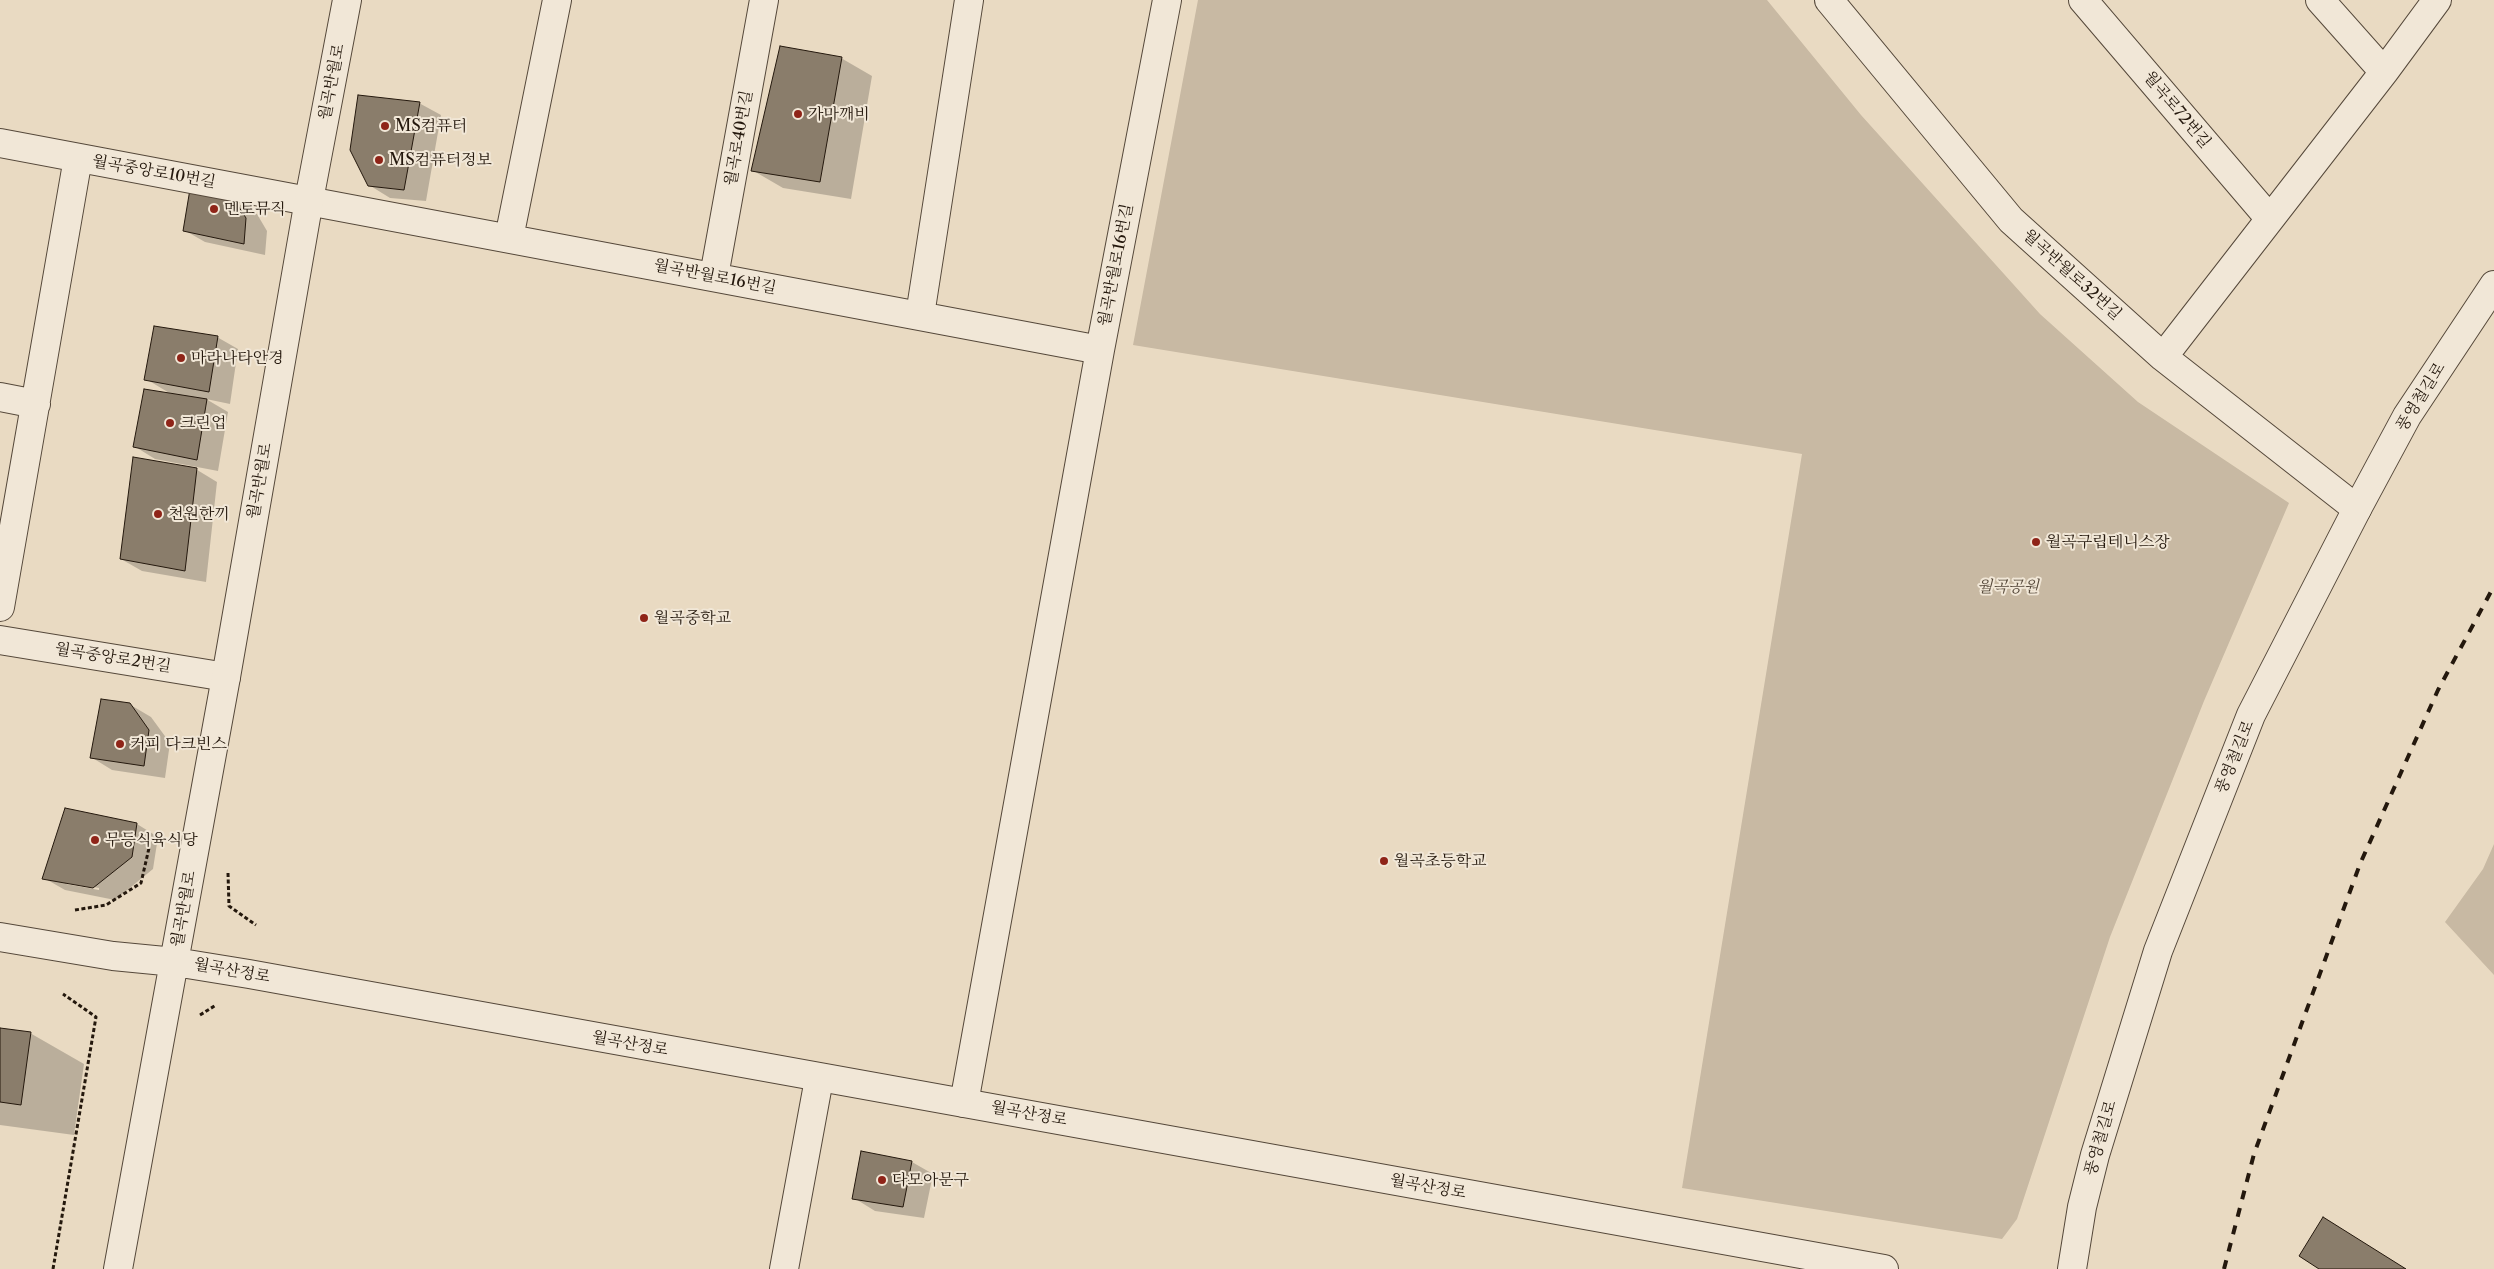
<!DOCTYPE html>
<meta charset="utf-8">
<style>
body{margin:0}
canvas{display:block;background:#e9dac2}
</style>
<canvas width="2494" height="1269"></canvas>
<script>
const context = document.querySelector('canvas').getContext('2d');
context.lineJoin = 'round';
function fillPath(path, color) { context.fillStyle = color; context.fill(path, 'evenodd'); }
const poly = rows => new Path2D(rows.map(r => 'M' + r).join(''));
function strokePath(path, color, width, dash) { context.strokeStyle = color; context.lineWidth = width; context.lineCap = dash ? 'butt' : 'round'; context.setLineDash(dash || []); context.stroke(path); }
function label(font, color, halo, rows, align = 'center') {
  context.font = font + ' "Libre Caslon Text","Noto Serif KR",serif'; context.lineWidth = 4; context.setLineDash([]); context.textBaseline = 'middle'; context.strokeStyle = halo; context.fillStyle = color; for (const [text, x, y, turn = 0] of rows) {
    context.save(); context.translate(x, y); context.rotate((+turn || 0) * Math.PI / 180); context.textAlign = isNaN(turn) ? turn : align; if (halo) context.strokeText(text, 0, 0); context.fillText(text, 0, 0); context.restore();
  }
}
fillPath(poly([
 [1198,0,1767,0,1861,115,2040,314,2138,402,2289,503,2204,701,2110,937,2017,1219,2002,1239,1682,1188,1802,454,1133,345],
 [2494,844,2494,975,2445,922,2483,869]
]), '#c8b9a3');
fillPath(poly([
 [841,58,872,76,851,199,783,188,752,170],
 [419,103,441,115,426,201,390,198,369,185],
 [235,202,257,214,267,231,265,255,205,242,184,230],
 [217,337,238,349,230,404,206,399,228,412,218,471,155,459,134,446,171,394,146,379],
 [194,468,217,482,206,582,142,571,121,559],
 [129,704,151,717,170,743,165,778,112,770,91,757],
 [137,824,158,837,153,869,115,900,65,890,44,878],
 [66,882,99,888,99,890,66,884],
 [0,1029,30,1033,84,1064,74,1135,0,1125],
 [912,1162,933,1174,924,1218,875,1211,854,1198]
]), '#0003');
const building = poly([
 [780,46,842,57,820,182,751,171,780,46],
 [358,95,420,102,404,190,368,186,350,150,358,95],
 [190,189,235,201,246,218,244,244,183,231,190,189],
 [154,326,218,336,209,392,144,380,154,326],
 [144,389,207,399,197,460,133,447,144,389],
 [133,457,197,468,185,571,120,559,133,457],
 [101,699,130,703,149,730,144,766,90,758,101,699],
 [65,808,137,823,132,857,93,888,42,879,65,808],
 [0,1028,31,1032,21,1105,0,1102,0,1028],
 [861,1151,912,1161,903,1207,852,1199,861,1151],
 [2323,1217,2406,1269,2319,1269,2299,1256,2323,1217]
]);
fillPath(building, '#8a7d6b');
strokePath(building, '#24180d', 1);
const minor = poly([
 [1829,0,2011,220,2163,357,2357,509],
 [2083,0,2270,219],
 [2320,0,2384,72],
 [0,143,1100,350],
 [509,238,557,0],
 [714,276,764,0],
 [920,315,969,0],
 [2163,357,2384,72,2437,0],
 [0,397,36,404],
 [0,607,78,158],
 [0,640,226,677],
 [964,1103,1100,350,1167,0],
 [784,1269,819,1079]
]);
const tertiary = poly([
 [0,937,113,956,175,962,249,974,1884,1269],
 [118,1269,226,677,309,200,347,0],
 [2072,1269,2082,1207,2095,1155,2158,951,2251,715,2357,509,2407,416,2494,285]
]);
strokePath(minor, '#55483a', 30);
strokePath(tertiary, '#55483a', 30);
strokePath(poly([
 [228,873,229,906,256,925],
 [75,910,106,905,141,883,149,848],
 [200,1015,216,1005],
 [53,1269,96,1017,63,994]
]), '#24180d', 3, [4, 2.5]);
strokePath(minor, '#f1e7d7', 28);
strokePath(tertiary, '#f1e7d7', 28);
strokePath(poly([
 [2224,1269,2254,1154,2360,864,2438,690,2494,586]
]), '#24180d', 4, [9, 9]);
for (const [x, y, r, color] of [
 [798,114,5,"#8f2418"],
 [385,126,5,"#8f2418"],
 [379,160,5,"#8f2418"],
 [214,209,5,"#8f2418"],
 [181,358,5,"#8f2418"],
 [170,423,5,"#8f2418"],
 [158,514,5,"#8f2418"],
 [2036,542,5,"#8f2418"],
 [644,618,5,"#8f2418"],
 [120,744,5,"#8f2418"],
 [95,840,5,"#8f2418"],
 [1384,861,5,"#8f2418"],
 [882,1180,5,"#8f2418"]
]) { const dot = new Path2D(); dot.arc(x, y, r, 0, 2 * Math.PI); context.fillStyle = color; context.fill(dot); strokePath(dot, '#f1e7d7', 2); }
label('16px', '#24180d', '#f1e7d7', [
 ["월곡반월로",332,82,-79],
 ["월곡로72번길",2177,110,50],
 ["월곡로40번길",739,138,-80],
 ["월곡중앙로10번길",154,172,10],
 ["월곡반월로16번길",1116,265,-79],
 ["월곡반월로32번길",2072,275,42],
 ["월곡반월로16번길",715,277,11],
 ["풍영철길로",2421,397,-58],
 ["월곡반월로",260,481,-80],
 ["월곡중앙로2번길",113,658,9],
 ["풍영철길로",2235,757,-68],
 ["월곡반월로",184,909,-80],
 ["월곡산정로",232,971,10],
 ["월곡산정로",630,1044,10],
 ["월곡산정로",1029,1114,10],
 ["풍영철길로",2101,1138,-74],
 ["월곡산정로",1428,1187,10]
]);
label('16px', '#24180d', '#f1e7d7', [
 ["가마깨비",808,114],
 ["MS컴퓨터",395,126],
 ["MS컴퓨터정보",389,160],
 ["멘토뮤직",224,209],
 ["마라나타안경",191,358],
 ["크린업",180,423],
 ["천원한끼",168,514],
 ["월곡구립테니스장",2046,542],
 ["월곡중학교",654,618],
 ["커피 다크빈스",130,744],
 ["무등식육식당",105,840],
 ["월곡초등학교",1394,861],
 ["다모아문구",892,1180]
], 'left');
label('italic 16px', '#55483a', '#f1e7d7', [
 ["월곡공원",2008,587]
]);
</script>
